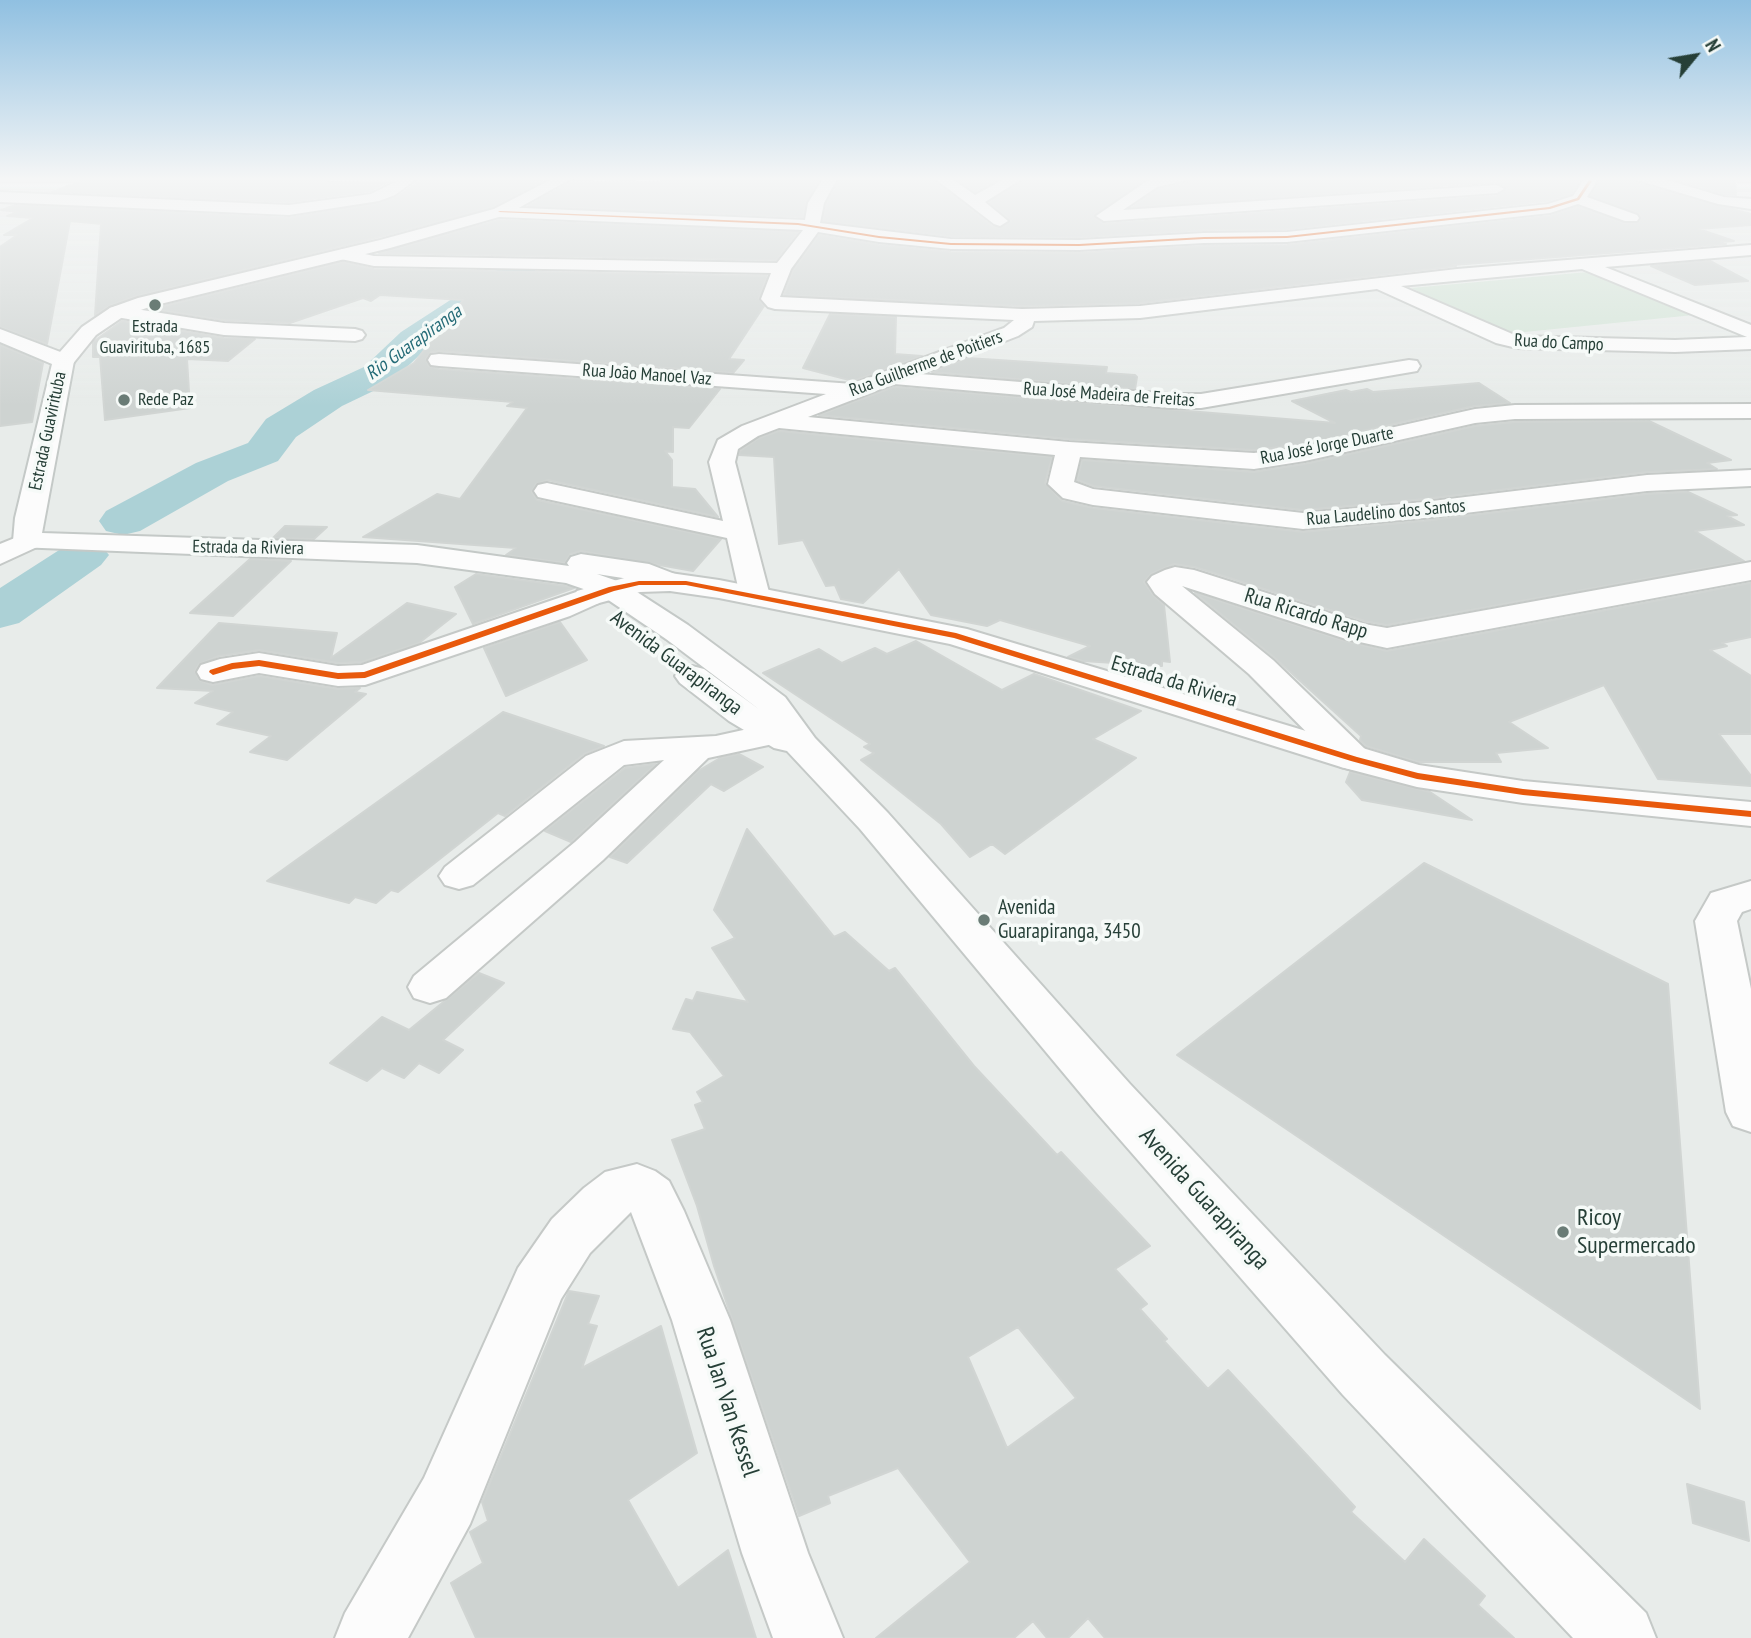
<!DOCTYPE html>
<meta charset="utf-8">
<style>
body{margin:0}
#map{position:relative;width:1751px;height:1638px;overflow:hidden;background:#e8ecea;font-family:"PT Sans Narrow",sans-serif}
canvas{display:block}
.north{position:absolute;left:1660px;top:21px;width:70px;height:70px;-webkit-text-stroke:5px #f6faf8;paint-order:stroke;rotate:60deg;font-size:19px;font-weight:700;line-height:28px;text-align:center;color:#263f37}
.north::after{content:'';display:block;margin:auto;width:24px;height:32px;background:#263f37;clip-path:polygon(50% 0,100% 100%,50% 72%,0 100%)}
</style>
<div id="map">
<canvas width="1751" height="1638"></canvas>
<div class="north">N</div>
</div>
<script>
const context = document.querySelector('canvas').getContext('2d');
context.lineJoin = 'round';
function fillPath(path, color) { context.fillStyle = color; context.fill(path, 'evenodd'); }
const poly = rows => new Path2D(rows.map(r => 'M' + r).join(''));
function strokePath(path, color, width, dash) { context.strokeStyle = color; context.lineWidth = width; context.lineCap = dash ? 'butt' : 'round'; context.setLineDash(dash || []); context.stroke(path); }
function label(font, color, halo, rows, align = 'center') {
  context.font = font + ' "PT Sans Narrow",sans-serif'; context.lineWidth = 7; context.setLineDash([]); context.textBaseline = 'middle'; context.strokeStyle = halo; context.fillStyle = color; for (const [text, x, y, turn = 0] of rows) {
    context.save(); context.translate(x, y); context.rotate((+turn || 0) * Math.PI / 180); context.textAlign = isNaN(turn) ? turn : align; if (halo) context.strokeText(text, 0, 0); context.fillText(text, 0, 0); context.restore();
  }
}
fillPath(poly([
 [1588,272,1694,315,1505,334,1411,288]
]), '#d3e4d7');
fillPath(poly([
 [523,257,534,260,538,266,534,272,427,348,390,383,342,406,296,437,278,461,228,481,140,531,123,535,106,531,99,521,106,511,196,463,248,443,266,419,314,390,364,367,401,332,512,260,523,257],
 [84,540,101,545,109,555,101,565,19,623,0,628,0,588,67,545,84,540]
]), '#acd1d6');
const building = poly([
 [92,177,321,179,330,184,384,184,370,191,289,202,52,192,92,177],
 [425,177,539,177,534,181,543,181,493,207,379,237,137,296,109,306,95,315,101,224,70,221,47,344,0,327,0,247,17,235,4,235,33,218,7,216,18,212,1,210,15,205,289,218,380,203,397,197,425,177],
 [665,177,785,177,820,178,806,202,803,217,528,206,572,181,660,182,665,177],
 [849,177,930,177,992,226,999,228,1011,221,989,202,1027,177,1153,177,1146,179,1095,214,1095,218,1104,224,1497,196,1506,190,1497,182,1133,207,1158,189,1188,183,1192,177,1583,177,1571,194,1547,201,1287,229,1204,230,1079,237,951,236,823,221,826,204,840,178,849,177],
 [953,177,1003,177,975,192,953,177],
 [1597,177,1632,177,1636,183,1751,214,1751,225,1699,229,1734,241,1721,242,1726,244,1453,265,1456,266,1140,303,1022,306,784,295,793,270,819,235,879,245,951,252,1079,253,1204,246,1287,245,1550,216,1578,207,1624,223,1639,222,1641,217,1638,213,1591,196,1599,182,1597,177],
 [1666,177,1735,177,1736,195,1724,194,1666,177],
 [500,220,798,232,776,260,379,253,500,220],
 [1710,261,1748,281,1695,285,1651,266,1710,261],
 [343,262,374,269,767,276,759,298,764,306,729,359,744,360,733,373,439,351,431,352,426,359,429,366,439,369,720,389,689,428,673,427,673,452,665,451,672,460,672,487,695,489,718,517,548,480,536,484,532,492,537,500,721,539,693,571,581,551,570,554,565,563,506,555,516,548,363,537,437,494,460,499,527,408,507,406,513,402,368,390,414,363,463,300,380,295,371,301,363,298,290,323,224,320,152,309,343,262],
 [830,314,896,317,895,354,922,356,853,381,803,368,830,314],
 [122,321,224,338,255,339,228,361,187,359,190,408,105,420,100,357,93,357,93,342,122,321],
 [0,345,43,363,32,422,0,426,0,345],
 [967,358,1107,367,1106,373,1135,375,1137,377,1135,389,932,372,967,358],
 [1479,383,1510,403,1474,406,1305,444,1254,450,1069,439,819,415,894,387,1335,423,1292,401,1346,390,1351,392,1367,389,1373,392,1479,383],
 [1649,421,1731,460,1707,463,1717,469,1647,472,1424,499,1303,510,1094,486,1077,480,1082,460,1254,472,1305,464,1475,426,1515,422,1649,421],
 [779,431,1052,457,1045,483,1062,501,1093,508,1303,532,1424,521,1647,494,1688,492,1737,515,1727,516,1744,525,1695,531,1744,561,1387,625,1365,621,1195,567,1174,564,1151,574,1144,582,1153,595,1164,605,1170,662,1162,661,1162,666,1083,661,1068,657,1090,646,1000,620,987,626,931,615,899,569,863,603,841,599,835,585,826,586,803,540,779,544,774,457,739,455,740,451,759,438,779,431],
 [285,526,327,527,314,539,273,538,285,526],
 [250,559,291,561,233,616,190,613,250,559],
 [476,574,565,586,574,588,473,624,455,587,476,574],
 [1751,583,1751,637,1722,643,1727,646,1710,650,1751,676,1751,734,1719,734,1751,776,1751,786,1658,779,1604,685,1509,722,1548,748,1496,753,1501,762,1418,762,1366,746,1360,740,1361,736,1275,658,1195,593,1345,641,1387,651,1751,583],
 [407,603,456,614,419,643,362,662,338,663,259,650,219,656,199,664,195,671,199,680,212,685,259,676,338,689,360,688,355,692,366,694,287,760,250,752,271,736,217,724,233,712,195,703,213,691,157,688,219,623,337,633,331,658,407,603],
 [560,622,587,660,506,696,484,648,560,622],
 [916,641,1002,690,1034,674,1141,711,1093,739,1136,758,1005,854,992,844,970,857,941,824,861,760,874,753,864,747,870,744,763,673,819,649,842,663,875,648,887,654,916,641],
 [503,712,604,746,584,754,505,816,498,813,398,892,391,890,376,903,355,897,349,903,267,881,503,712],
 [739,754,763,767,724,791,711,784,627,863,610,857,698,771,720,758,739,754],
 [656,764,571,842,545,831,625,768,656,764],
 [1350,772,1430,792,1472,820,1362,800,1346,782,1350,772],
 [747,829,834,937,845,932,889,971,895,968,974,1066,1057,1155,1061,1152,1150,1246,1115,1269,1147,1304,1140,1309,1167,1339,1164,1341,1208,1389,1228,1370,1355,1507,1351,1512,1405,1562,1424,1539,1485,1596,1478,1605,1514,1638,1105,1638,1088,1618,1068,1638,1047,1638,1033,1621,1014,1638,876,1638,970,1562,898,1468,828,1496,830,1503,799,1516,714,1266,697,1206,672,1140,705,1129,695,1105,703,1102,697,1092,724,1076,690,1032,673,1029,686,999,693,1001,697,992,748,1002,712,948,735,938,714,910,747,829],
 [1018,1327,1076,1398,1007,1448,968,1357,1018,1327],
 [1424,863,1668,984,1700,1409,1177,1055,1424,863],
 [479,973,504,983,443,1040,463,1050,439,1073,419,1063,404,1078,382,1068,367,1081,330,1063,382,1017,409,1030,479,973],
 [569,1291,599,1296,588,1324,597,1326,582,1368,661,1326,697,1453,628,1500,678,1588,728,1550,756,1638,476,1638,451,1583,483,1563,470,1532,488,1521,482,1502,569,1291],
 [1687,1484,1744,1502,1749,1541,1693,1523,1687,1484]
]);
fillPath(building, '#ced3d1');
strokePath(building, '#d1d5d3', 2);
const minor = poly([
 [323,177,419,177,395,195,379,201,289,215,0,202,0,192,289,205,371,194,395,182,330,181,323,177],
 [824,177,838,177,824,203,820,223,951,239,1079,240,1204,233,1287,232,1548,204,1573,196,1585,178,1595,178,1597,181,1587,197,1637,215,1639,218,1637,221,1625,221,1578,204,1550,213,1287,242,1204,243,1079,250,951,249,879,242,818,232,791,269,780,297,1022,309,1140,306,1457,269,1751,245,1751,255,1605,267,1751,325,1751,349,1675,352,1517,348,1496,343,1377,289,1140,318,1034,321,1032,327,1018,336,920,374,1171,394,1201,394,1409,360,1417,361,1420,366,1417,371,1201,408,1171,408,894,384,808,417,1069,442,1254,453,1305,447,1475,409,1515,405,1751,404,1751,418,1515,419,1475,423,1305,461,1254,469,1080,457,1074,482,1093,489,1303,513,1424,502,1647,475,1751,470,1751,486,1647,491,1424,518,1303,529,1093,505,1063,498,1048,484,1055,455,779,428,758,436,738,449,735,462,770,596,766,602,755,605,744,602,740,596,727,538,547,499,538,497,534,491,538,485,547,483,723,521,709,462,718,440,742,426,826,394,439,366,431,365,428,360,431,355,439,354,853,384,1004,328,1014,320,775,309,768,307,761,299,771,273,374,266,336,258,333,254,342,249,374,256,777,263,803,230,500,217,492,212,500,207,805,220,808,203,824,177],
 [1582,269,1747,337,1675,340,1517,336,1401,286,1582,269],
 [933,177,949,177,975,195,1008,177,1025,177,985,202,1008,221,1000,226,994,224,933,177],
 [1164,177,1189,177,1187,180,1157,187,1123,210,1497,185,1504,189,1497,193,1104,221,1096,216,1147,181,1164,177],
 [1635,177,1657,177,1724,197,1751,199,1751,209,1718,204,1637,180,1635,177],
 [117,306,224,323,355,329,362,331,365,335,362,339,355,341,224,335,110,316,107,312,110,308,117,306],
 [1751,562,1751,580,1387,648,1346,639,1182,586,1273,660,1367,751,1372,759,1367,767,1354,770,1341,767,1249,674,1155,594,1147,582,1152,576,1165,570,1175,567,1194,570,1364,624,1387,628,1751,562],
 [588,588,599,591,603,597,599,603,570,616,365,685,338,686,259,673,213,682,201,679,197,672,201,665,220,659,259,653,338,666,362,665,588,588],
 [775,723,787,727,793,734,787,741,708,758,603,860,446,998,430,1003,414,998,408,987,414,976,575,842,664,760,624,765,473,885,459,889,445,885,439,876,445,867,586,756,624,741,716,736,775,723],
 [1751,881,1751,909,1742,912,1737,921,1751,989,1751,1132,1733,1126,1726,1112,1695,921,1711,893,1751,881],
 [637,1164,655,1171,669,1181,684,1211,730,1320,808,1553,843,1638,773,1638,742,1553,672,1320,631,1212,590,1253,561,1299,470,1524,408,1638,335,1638,345,1613,424,1478,518,1268,552,1219,584,1188,605,1172,637,1164]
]);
const tertiary = poly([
 [556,177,574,177,506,215,390,248,152,306,124,316,96,335,71,366,63,367,55,366,52,361,82,327,110,308,138,298,380,240,494,209,556,177],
 [27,533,37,535,41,541,37,547,0,564,0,544,27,533],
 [670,573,719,580,967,629,1419,765,1523,781,1751,802,1751,826,1523,803,1417,787,1341,767,950,644,719,598,670,591,640,592,588,606,577,603,573,597,577,591,639,574,670,573]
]);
const secondary = poly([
 [0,329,71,356,74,361,42,533,417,545,569,566,567,563,571,557,581,554,649,564,680,576,685,582,680,588,670,591,642,581,597,574,623,583,688,625,785,697,815,738,888,813,1130,1084,1385,1355,1646,1613,1656,1638,1573,1638,1343,1395,1096,1112,860,829,787,751,774,748,729,721,680,683,675,676,680,669,692,666,704,669,760,710,666,639,601,595,566,583,417,563,17,547,13,541,15,518,52,364,0,342,0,329]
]);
strokePath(minor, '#c5c9c7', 4);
strokePath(tertiary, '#c5c9c7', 4);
strokePath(secondary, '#c4c9c7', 4);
fillPath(minor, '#fcfcfc');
fillPath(tertiary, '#fcfcfc');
fillPath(secondary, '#fcfcfc');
fillPath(poly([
 [1589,180,1592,181,1579,200,1550,209,1287,238,1204,239,1079,246,951,245,879,238,798,225,498,212,500,211,798,223,879,236,951,243,1079,244,1204,237,1287,236,1549,207,1577,198,1589,180],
 [639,581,686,581,956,633,1357,757,1418,773,1523,789,1751,811,1751,817,1523,795,1417,779,1351,761,954,638,686,585,639,585,614,591,365,678,338,679,259,666,233,669,213,675,209,672,210,670,232,663,259,660,338,673,364,672,609,587,639,581]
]), '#e8590c');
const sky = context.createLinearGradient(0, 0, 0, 406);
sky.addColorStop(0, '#90c0e1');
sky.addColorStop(0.44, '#f5f6f6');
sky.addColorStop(1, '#f5f6f600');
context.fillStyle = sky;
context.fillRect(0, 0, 1751, 406);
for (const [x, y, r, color] of [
 [155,305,7,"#6a7c76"],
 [124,400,7,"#6a7c76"],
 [984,920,7,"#6a7c76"],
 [1563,1232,7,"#6a7c76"]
]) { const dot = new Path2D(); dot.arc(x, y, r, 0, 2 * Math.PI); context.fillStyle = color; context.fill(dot); strokePath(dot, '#f6faf8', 2.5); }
label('18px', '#263f37', '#f6faf8', [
 ["Estrada",155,327],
 ["Guavirituba, 1685",155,348],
 ["Rede Paz",138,400,"left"]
]);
label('18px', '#263f37', '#f6faf8', [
 ["Rua do Campo",1559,343,3],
 ["Rua Guilherme de Poitiers",926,364,-20],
 ["Rua João Manoel Vaz",647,375,4],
 ["Rua José Madeira de Freitas",1109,395,4],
 ["Estrada Guavirituba",48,431,-78],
 ["Rua José Jorge Duarte",1327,446,-11],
 ["Rua Laudelino dos Santos",1386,513,-5],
 ["Estrada da Riviera",248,548,1]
]);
label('italic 19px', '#246b77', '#f6faf8', [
 ["Rio Guarapiranga",414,343,-36]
]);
label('21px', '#263f37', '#f6faf8', [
 ["Rua Ricardo Rapp",1306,614,17],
 ["Avenida Guarapiranga",676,663,37],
 ["Estrada da Riviera",1174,682,17]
]);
label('21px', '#263f37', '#f6faf8', [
 ["Avenida",998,908],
 ["Guarapiranga, 3450",998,932]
], 'left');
label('24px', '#263f37', '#f6faf8', [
 ["Avenida Guarapiranga",1204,1199,48],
 ["Rua Jan Van Kessel",727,1402,72]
]);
label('24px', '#263f37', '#f6faf8', [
 ["Ricoy",1577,1218],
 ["Supermercado",1577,1246]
], 'left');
</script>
